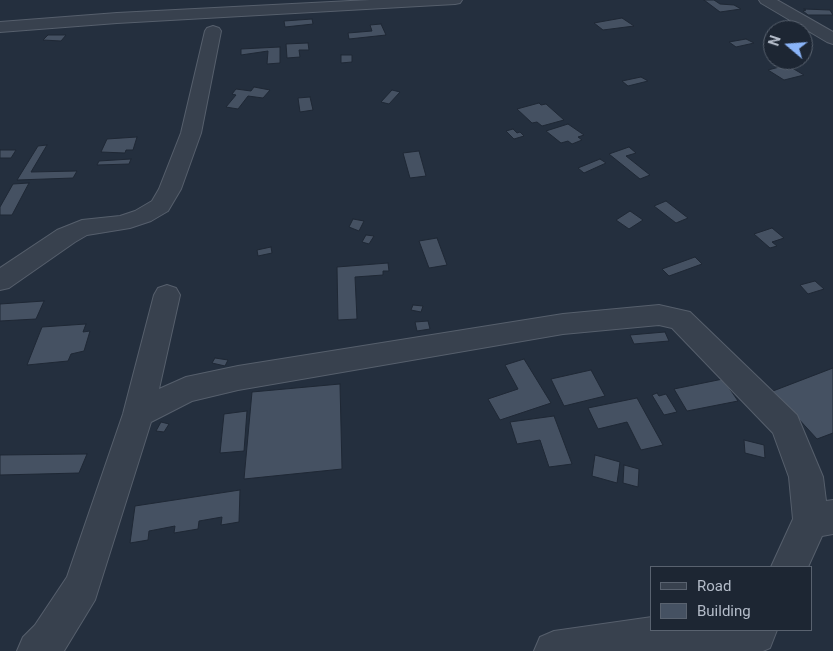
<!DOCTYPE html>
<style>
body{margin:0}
#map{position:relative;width:833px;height:651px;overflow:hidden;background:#242f3e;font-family:Roboto,sans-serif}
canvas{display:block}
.legend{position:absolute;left:650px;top:566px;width:162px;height:65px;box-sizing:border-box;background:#1d2633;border:1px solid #59626f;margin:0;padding:6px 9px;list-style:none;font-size:15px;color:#b4bcc9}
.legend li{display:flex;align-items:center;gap:10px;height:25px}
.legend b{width:25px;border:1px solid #59626f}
.north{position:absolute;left:763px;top:20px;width:50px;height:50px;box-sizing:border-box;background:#1d2633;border:1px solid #59626f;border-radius:50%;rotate:288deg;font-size:14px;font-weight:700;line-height:20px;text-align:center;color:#b4bcc9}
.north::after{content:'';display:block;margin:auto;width:18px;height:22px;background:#8ab4f8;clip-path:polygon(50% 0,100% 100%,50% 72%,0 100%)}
</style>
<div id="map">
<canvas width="833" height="651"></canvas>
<ul class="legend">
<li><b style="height:6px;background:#38414e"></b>Road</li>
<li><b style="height:14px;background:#455162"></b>Building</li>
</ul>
<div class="north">N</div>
</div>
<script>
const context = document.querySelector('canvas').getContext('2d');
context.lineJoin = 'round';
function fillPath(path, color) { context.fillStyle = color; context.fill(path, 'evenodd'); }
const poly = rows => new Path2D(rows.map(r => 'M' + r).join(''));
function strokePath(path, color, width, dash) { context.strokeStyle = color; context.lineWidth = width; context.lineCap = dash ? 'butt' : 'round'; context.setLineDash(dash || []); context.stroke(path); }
const building = poly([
 [704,0,714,0,720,4,734,5,741,9,720,12,704,0],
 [804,9,830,10,833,15,808,15,803,11,806,10,804,9],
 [622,18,634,26,603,30,594,23,622,18],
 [312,19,313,24,285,27,284,21,312,19],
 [381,24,386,35,349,39,348,33,372,31,370,25,381,24],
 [48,35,66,35,61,41,43,40,48,35],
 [746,39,754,43,736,47,729,42,746,39],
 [308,43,309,50,299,50,300,57,287,58,286,44,308,43],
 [280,47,280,63,267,64,268,51,241,55,241,49,280,47],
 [341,55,352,55,352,62,341,63,341,55],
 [787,65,804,75,784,80,768,70,787,65],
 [641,77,648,81,628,86,622,81,641,77],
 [254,87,270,90,263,98,248,96,238,109,226,107,236,95,232,94,236,89,251,91,254,87],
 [392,90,400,92,389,104,381,102,392,90],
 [310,97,313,110,300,112,298,98,310,97],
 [539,103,541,105,546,104,564,120,542,126,537,122,532,123,517,109,539,103],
 [568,124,584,135,578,137,582,140,572,144,568,141,561,143,546,131,568,124],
 [513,129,517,133,520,132,524,136,514,139,506,131,513,129],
 [137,137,133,150,126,150,125,153,101,152,107,139,137,137],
 [47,145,31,172,77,171,73,178,17,180,38,146,47,145],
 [629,147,636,153,626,156,650,175,640,179,609,154,629,147],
 [0,150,16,150,11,158,0,158,0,150],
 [419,151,426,176,410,178,403,153,419,151],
 [131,159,129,164,97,165,99,161,131,159],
 [600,159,606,163,584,173,578,168,600,159],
 [29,183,12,215,0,215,0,207,13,184,29,183],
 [666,201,688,218,676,223,654,206,666,201],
 [630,211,643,220,629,229,616,220,630,211],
 [353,219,364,221,359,231,349,227,353,219],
 [772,228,784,238,772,242,777,246,770,248,754,234,772,228],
 [366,235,374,236,369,244,362,242,366,235],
 [437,238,447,265,429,268,419,241,437,238],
 [271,247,272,253,258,256,257,250,271,247],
 [695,257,702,264,669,276,662,269,695,257],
 [388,263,389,271,383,271,383,275,355,277,357,319,338,320,337,267,388,263],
 [815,281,824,289,808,294,800,285,815,281],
 [44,301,36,319,0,321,0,304,44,301],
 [413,305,423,306,421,312,411,310,413,305],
 [428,321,430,329,417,331,415,322,428,321],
 [86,324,83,332,90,331,84,351,71,354,68,361,27,365,42,327,86,324],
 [665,332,669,341,634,344,630,335,665,332],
 [215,358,228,360,225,366,212,363,215,358],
 [524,359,551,403,500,420,488,399,518,389,505,365,524,359],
 [833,368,833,433,817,439,773,391,833,368],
 [591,370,605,396,564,406,551,379,591,370],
 [723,379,738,401,687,411,674,389,723,379],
 [340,384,342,469,244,479,252,392,340,384],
 [657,393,659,396,666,394,677,412,664,415,652,395,657,393],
 [637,398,663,445,641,450,627,422,598,429,588,408,637,398],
 [247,411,244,451,220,453,224,414,247,411],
 [554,416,572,464,549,467,540,440,517,444,510,422,554,416],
 [161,422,169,424,164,432,156,431,161,422],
 [744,440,764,445,765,458,745,453,744,440],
 [87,454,79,473,0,475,0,455,87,454],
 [595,455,620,462,617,483,592,476,595,455],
 [624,465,639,469,638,487,623,483,624,465],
 [240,490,239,522,221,525,222,517,199,521,198,529,174,533,175,526,149,531,148,540,130,543,135,506,240,490]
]);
fillPath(building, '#455162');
strokePath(building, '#1f2835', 1);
const minor = poly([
 [370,0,462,0,460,3,455,4,117,23,0,32,0,22,117,13,370,0],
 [759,0,777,0,833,32,833,44,827,42,761,3,759,0],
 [213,26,219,28,221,31,201,133,181,189,168,211,151,221,130,228,87,235,75,242,9,288,0,290,0,268,57,230,82,220,120,216,135,211,152,201,159,189,181,133,205,31,207,28,213,26],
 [167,285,176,288,180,295,159,389,186,377,238,366,563,314,659,305,690,312,797,415,823,477,826,501,833,500,833,534,822,536,808,567,771,567,793,519,789,477,773,433,672,328,659,325,563,334,238,390,192,401,151,422,95,600,64,651,17,651,23,637,35,625,67,577,123,414,154,295,158,288,167,285],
 [652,617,652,630,777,630,770,648,763,651,534,651,540,637,554,631,652,617]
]);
strokePath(minor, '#565f6c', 2);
fillPath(minor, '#38414e');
</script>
